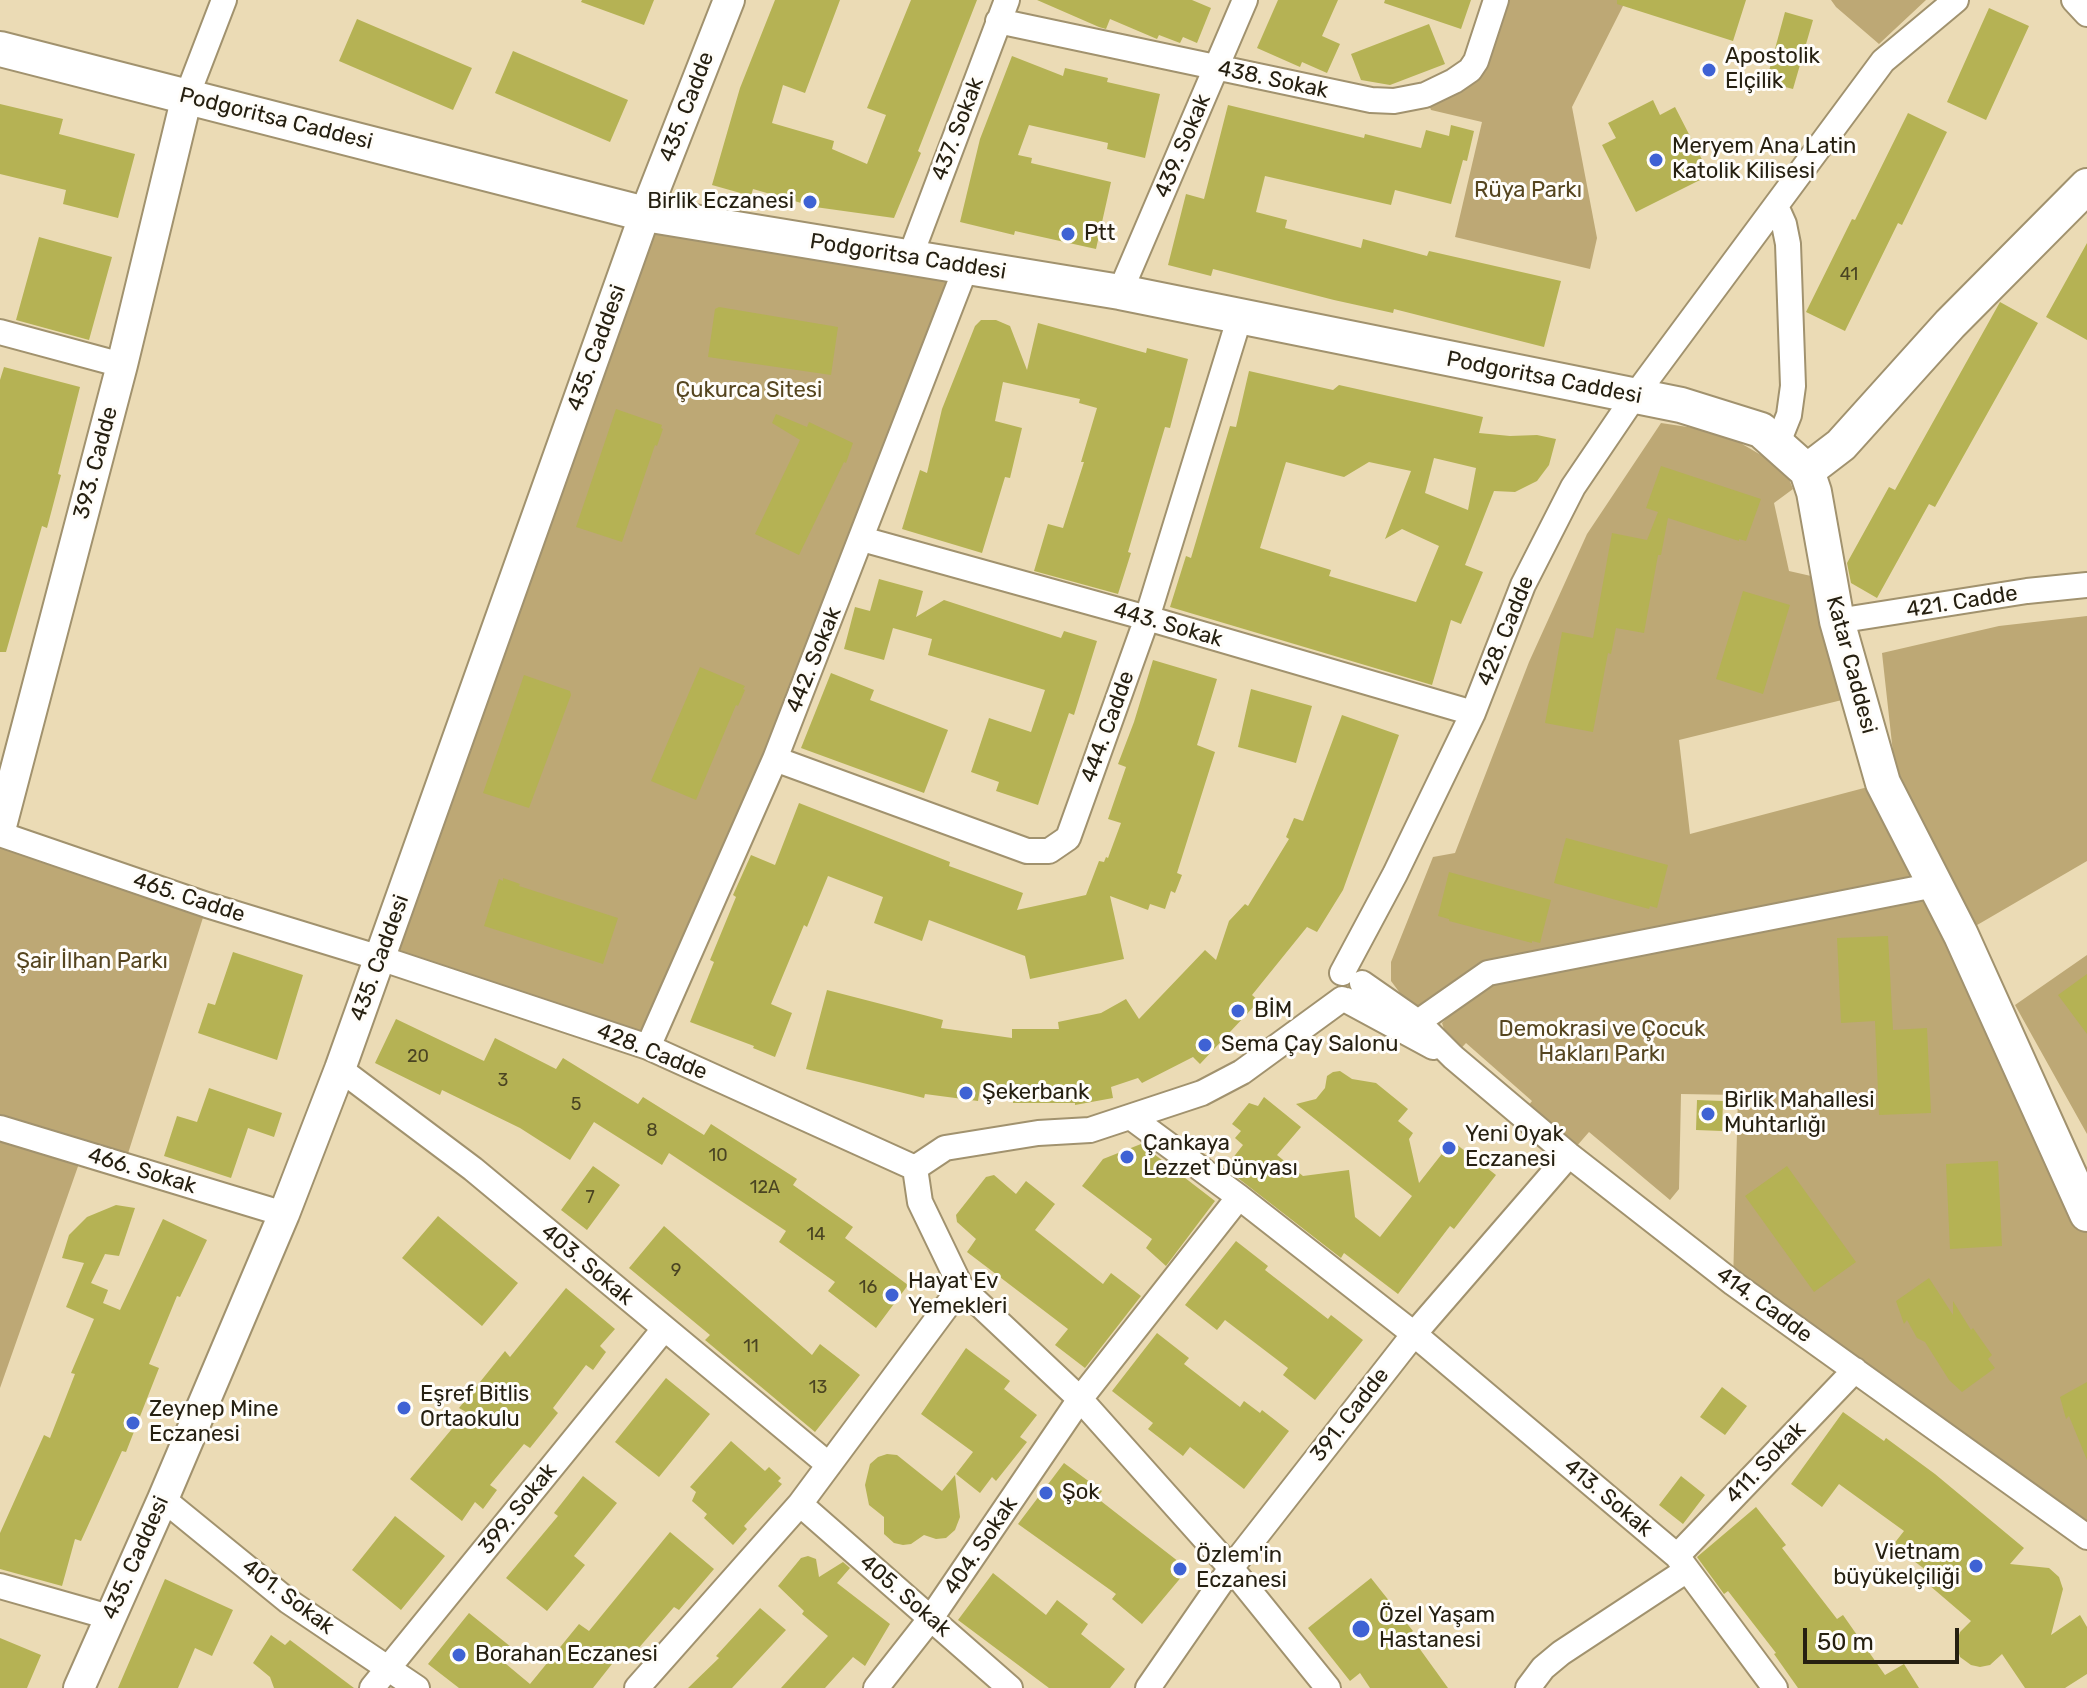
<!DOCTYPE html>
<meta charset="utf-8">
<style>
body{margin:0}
#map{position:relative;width:2087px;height:1688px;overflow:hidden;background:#ebdbb5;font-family:Rubik,sans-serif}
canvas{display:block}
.scale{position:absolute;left:1803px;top:1628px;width:156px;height:36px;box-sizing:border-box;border:4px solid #262011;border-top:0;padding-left:10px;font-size:24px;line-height:28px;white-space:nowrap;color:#262011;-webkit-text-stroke:6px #fffdf9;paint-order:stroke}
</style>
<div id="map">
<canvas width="2087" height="1688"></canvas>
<div class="scale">50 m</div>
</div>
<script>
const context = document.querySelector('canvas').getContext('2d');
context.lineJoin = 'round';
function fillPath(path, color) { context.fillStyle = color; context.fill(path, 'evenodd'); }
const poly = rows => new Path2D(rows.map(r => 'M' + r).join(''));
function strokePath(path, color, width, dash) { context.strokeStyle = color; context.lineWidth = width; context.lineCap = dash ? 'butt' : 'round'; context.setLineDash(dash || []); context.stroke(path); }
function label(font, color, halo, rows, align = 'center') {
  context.font = font + ' Rubik,sans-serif'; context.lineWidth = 6; context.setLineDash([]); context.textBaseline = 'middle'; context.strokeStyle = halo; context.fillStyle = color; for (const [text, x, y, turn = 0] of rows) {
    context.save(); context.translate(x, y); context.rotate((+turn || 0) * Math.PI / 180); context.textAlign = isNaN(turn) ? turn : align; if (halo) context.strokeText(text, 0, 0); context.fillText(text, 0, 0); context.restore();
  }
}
fillPath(poly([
 [1496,0,1626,0,1572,107,1597,238,1590,269,1455,237,1482,122,1431,110,1425,95,1454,81],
 [1831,0,1926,0,1879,44,1836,7],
 [645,214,966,267,648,1047,380,958],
 [1661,423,1701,429,1737,441,1785,469,1793,489,1774,503,1789,571,1811,576,1825,623,1842,700,1679,740,1690,834,1883,783,2087,1214,2087,1537,1733,1283,1738,1095,1681,1094,1679,1189,1670,1200,1589,1132,1569,1155,1521,1115,1532,1101,1466,1043,1453,1057,1442,1023,1486,976,1428,1005,1409,1005,1391,981,1391,962,1433,857,1455,853,1529,662,1587,534],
 [2087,616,2087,861,1972,928,1897,789,1882,653,1999,626],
 [0,834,207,905,124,1166,82,1155,0,1388],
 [2087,955,2087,1134,2015,1005]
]), '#bda875');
fillPath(poly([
 [582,0,654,0,644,25,581,2],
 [775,0,840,0,805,93,783,85,772,123,834,141,832,149,867,164,886,115,867,108,911,0,977,0,918,151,921,153,894,218,815,207,753,189,751,196,712,185,740,88],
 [1037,0,1192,0,1211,8,1197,43,1183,37,1180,43,1159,35,1157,39,1110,19,1106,29,1099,27],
 [1278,0,1338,0,1322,36,1340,44,1327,73,1302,62,1300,67,1257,48],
 [1385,0,1471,0,1461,29,1384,3],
 [1617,0,1746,0,1733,41,1617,4],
 [1989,8,2029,26,1986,120,1947,102],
 [1785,12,1813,20,1793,89,1766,82],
 [357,19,472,68,453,110,339,61],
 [1429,24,1445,64,1390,85,1361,80,1351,54],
 [513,51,628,100,610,142,495,93],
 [1012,56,1063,76,1065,68,1108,78,1107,82,1160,94,1145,158,1107,149,1108,143,1029,125,1018,155,1032,158,1031,163,1111,182,1096,249,1015,231,1014,235,960,222,980,139],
 [1653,100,1660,115,1675,107,1710,175,1636,212,1602,145,1616,138,1608,123],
 [0,104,63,119,59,134,135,154,118,218,63,204,66,190,0,174],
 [1228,105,1364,138,1365,134,1421,148,1426,130,1449,136,1451,125,1474,131,1467,161,1463,160,1451,204,1395,190,1391,205,1265,176,1256,212,1287,220,1285,228,1361,248,1363,239,1427,256,1429,251,1561,281,1544,347,1394,309,1393,313,1334,300,1213,269,1211,276,1168,265,1186,194,1204,199],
 [1908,113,1947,132,1902,225,1898,223,1845,331,1806,312,1852,219,1855,220],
 [39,237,112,257,89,340,16,320],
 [2087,243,2087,340,2046,317],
 [2000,302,2038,323,1935,507,1929,504,1877,598,1851,583,1847,563,1889,487,1895,490],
 [719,307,838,327,831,375,708,357,715,309],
 [981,320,996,320,1010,326,1027,370,1038,323,1146,353,1147,348,1188,359,1170,428,1165,427,1128,552,1131,553,1118,594,1034,571,1048,524,1063,528,1084,462,1081,462,1097,408,1079,403,1080,399,1003,382,995,421,1022,428,1010,478,1005,477,982,553,902,529,920,470,927,473,942,409,975,326],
 [4,367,80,387,58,474,61,475,47,528,42,526,6,652,0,652,0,380],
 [1249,371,1333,390,1339,385,1483,417,1479,433,1510,436,1537,435,1556,439,1549,465,1537,481,1515,492,1494,491,1465,565,1483,572,1461,624,1451,620,1432,685,1170,607,1186,556,1191,558,1230,426,1236,427],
 [1434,458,1476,468,1468,510,1425,493],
 [1286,462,1344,477,1369,462,1411,471,1385,539,1402,529,1439,546,1416,602,1329,576,1331,570,1260,548],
 [616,409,662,425,661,428,663,429,657,446,655,445,622,542,576,527],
 [776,414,807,427,809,422,853,443,846,463,844,462,799,555,755,534,800,440,772,423],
 [1661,466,1761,499,1746,541,1739,539,1739,541,1668,518,1661,555,1658,555,1644,633,1616,628,1611,654,1608,653,1593,732,1545,723,1562,632,1593,638,1612,533,1647,540,1658,512,1646,508],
 [879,579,923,591,916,617,944,600,1061,638,1064,631,1097,641,1074,715,1069,713,1038,805,996,791,999,782,971,772,989,718,1031,732,1045,690,928,655,932,639,893,628,884,660,844,649,855,607,870,611],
 [1743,591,1790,605,1763,694,1716,679],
 [1153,660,1217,679,1197,745,1215,752,1177,873,1182,875,1175,893,1171,891,1165,909,1150,904,1148,910,1110,896,1124,959,1030,979,1025,956,929,920,922,941,874,923,883,897,828,876,807,927,804,925,771,1004,792,1013,775,1057,753,1048,754,1046,690,1022,714,962,710,960,736,897,733,895,751,855,775,865,799,803,950,862,949,866,1023,893,1017,910,1086,895,1099,861,1104,862,1106,857,1108,858,1121,823,1108,819,1126,767,1118,764,1134,722],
 [700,667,745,686,743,689,745,690,738,706,736,705,696,800,651,781],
 [831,673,874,690,870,700,948,730,924,793,801,748],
 [524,675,570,691,571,695,529,808,483,793],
 [1251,689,1312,706,1296,763,1238,747],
 [1342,715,1399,735,1343,890,1317,932,1307,927,1252,995,1259,1001,1200,1064,1193,1057,1142,1083,1138,1078,1111,1087,1113,1098,1075,1105,1075,1103,1013,1103,1013,1092,980,1088,978,1101,925,1094,924,1098,806,1069,827,990,943,1020,941,1028,1012,1038,1012,1029,1059,1029,1058,1022,1101,1013,1126,999,1139,1019,1205,950,1216,960,1229,921,1245,904,1248,906,1289,839,1286,837,1294,818,1303,821],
 [1566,838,1668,865,1657,908,1650,906,1649,909,1554,883],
 [1449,872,1551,900,1540,943,1532,941,1532,943,1449,921,1449,919,1438,916],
 [503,878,520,884,519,886,618,918,603,964,484,926,499,879,503,881],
 [1888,936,1893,1030,1927,1028,1931,1113,1879,1115,1875,1021,1841,1023,1837,938],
 [233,952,303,975,277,1060,198,1033,208,1003,215,1005],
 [2087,974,2087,1034,2058,995],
 [396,1019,484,1061,495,1038,556,1069,563,1058,638,1104,643,1097,704,1135,711,1124,797,1179,793,1185,853,1227,845,1238,908,1285,876,1328,828,1291,835,1282,779,1242,786,1231,669,1153,662,1165,594,1122,570,1160,520,1128,442,1090,440,1095,375,1063],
 [1340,1071,1352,1079,1376,1083,1408,1109,1398,1121,1413,1133,1409,1139,1419,1183,1452,1141,1496,1175,1454,1229,1450,1226,1398,1294,1344,1253,1341,1258,1225,1168,1243,1145,1235,1138,1241,1131,1232,1124,1249,1103,1258,1106,1264,1097,1301,1127,1277,1155,1303,1176,1349,1170,1355,1217,1380,1237,1412,1196,1296,1104,1316,1099,1325,1088,1327,1076,1333,1072],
 [209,1088,282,1113,274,1137,248,1128,231,1178,164,1156,177,1116,197,1122],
 [1697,1100,1723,1101,1722,1131,1696,1130],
 [1141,1144,1215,1201,1166,1266,1146,1248,1152,1239,1082,1186,1103,1159],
 [1998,1161,2002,1246,1950,1249,1946,1164],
 [593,1166,620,1185,587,1230,561,1210],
 [1787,1166,1856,1262,1814,1292,1745,1196],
 [994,1175,1016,1194,1026,1181,1055,1204,1035,1230,1103,1284,1111,1273,1141,1296,1085,1368,1055,1345,1068,1329,967,1252,976,1239,957,1222,956,1215,986,1177],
 [116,1205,135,1208,119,1256,105,1254,91,1283,108,1290,103,1303,120,1310,163,1219,207,1240,180,1297,177,1296,149,1364,159,1368,126,1452,122,1451,81,1541,75,1539,62,1586,0,1569,0,1533,44,1435,50,1438,75,1374,71,1373,94,1319,66,1307,84,1263,62,1258,69,1235,87,1217],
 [438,1216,518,1283,482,1326,402,1258],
 [664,1226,812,1355,820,1344,860,1375,815,1432,705,1340,710,1335,629,1268],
 [1236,1241,1268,1266,1265,1270,1328,1319,1331,1315,1363,1340,1315,1400,1283,1375,1288,1368,1225,1320,1217,1330,1185,1305],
 [1929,1278,1953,1315,1953,1301,1971,1330,1973,1328,1992,1355,1988,1359,1995,1368,1962,1392,1949,1380,1925,1342,1917,1338,1907,1320,1904,1324,1896,1301],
 [566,1288,615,1329,600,1346,606,1352,593,1370,586,1365,553,1408,558,1413,530,1448,524,1444,490,1485,497,1490,483,1509,475,1502,462,1521,410,1479,466,1412,459,1408,505,1351,510,1357],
 [1157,1333,1189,1358,1184,1364,1240,1407,1244,1401,1260,1413,1262,1410,1289,1431,1244,1489,1190,1447,1183,1456,1148,1429,1153,1423,1112,1391],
 [966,1348,1010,1381,1004,1389,1037,1415,1020,1437,1027,1442,996,1481,992,1477,980,1493,956,1474,973,1452,921,1414],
 [666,1378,710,1414,659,1477,615,1442],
 [2087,1382,2087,1460,2069,1416,2066,1419,2060,1397],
 [1722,1387,1747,1406,1725,1435,1700,1417],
 [1843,1412,1884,1441,1886,1438,1935,1474,2024,1548,2010,1564,2049,1568,2059,1577,2063,1589,2051,1635,2080,1615,2087,1627,2087,1674,2065,1688,2025,1688,2002,1654,1990,1665,1980,1667,1971,1665,1960,1657,1956,1644,1960,1632,1971,1621,1929,1585,1935,1577,1893,1545,1904,1531,1839,1484,1822,1507,1791,1484],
 [731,1441,765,1471,769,1467,781,1478,778,1481,782,1484,744,1526,747,1529,733,1545,704,1518,707,1514,692,1501,696,1492,690,1487],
 [887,1454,897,1455,942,1491,955,1475,960,1517,955,1530,946,1538,936,1539,924,1535,911,1544,903,1545,894,1543,884,1534,884,1517,869,1505,865,1485,870,1464,878,1457],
 [1064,1463,1102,1491,1097,1498,1188,1569,1142,1624,1112,1599,1116,1594,1018,1524],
 [583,1476,617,1503,574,1556,585,1565,547,1611,506,1578,558,1516,554,1513],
 [1681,1476,1705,1495,1683,1524,1659,1505],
 [1756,1507,1786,1545,1782,1548,1837,1619,1843,1615,1885,1675,1904,1664,1919,1688,1798,1688,1774,1654,1776,1653,1728,1591,1724,1594,1697,1557],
 [395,1516,445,1556,401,1610,352,1570],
 [670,1532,714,1569,679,1610,674,1607,631,1657,623,1650,593,1688,459,1688,428,1664,469,1613,511,1647,500,1659,530,1684,579,1624,589,1631],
 [808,1556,816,1559,819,1577,843,1562,850,1568,837,1583,890,1624,865,1666,853,1657,825,1688,781,1688,828,1636,802,1614,804,1611,778,1586,801,1558],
 [993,1573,1046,1615,1057,1600,1088,1624,1081,1634,1125,1669,1110,1688,1049,1688,958,1620],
 [1371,1578,1413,1631,1409,1634,1448,1688,1370,1688,1360,1673,1350,1681,1308,1628],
 [165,1579,233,1610,212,1656,195,1648,178,1688,118,1688],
 [760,1608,786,1630,732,1688,688,1688,719,1658,716,1656],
 [271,1635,285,1645,290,1640,354,1688,274,1688,270,1677,253,1663],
 [0,1638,41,1655,27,1688,0,1688]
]), '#b5b254');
const minor = poly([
 [2074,0,2087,14],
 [998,21,1371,100,1394,101,1425,95,1454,81,1470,70,1476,61,1496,0],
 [187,96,224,0],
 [1776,206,1784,224,1788,244,1793,386,1789,415,1777,445],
 [910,257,1007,0],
 [1120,292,1245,0],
 [0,332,122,365],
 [862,539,1147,618,1473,713],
 [1837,621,2027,591,2087,585],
 [775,759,1027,851,1049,851,1068,838,1147,618,1240,316],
 [0,834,207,905,380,958,648,1047,915,1168],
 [1342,973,1395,874,1473,713,1523,585,1573,487,1634,397,1883,61,1956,0],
 [1362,983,1418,1022,1453,1057,1569,1155,1733,1283,2087,1537],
 [1346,1000,1433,1047],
 [1418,1022,1488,973,1935,885],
 [648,1047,775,759,966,267],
 [340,1069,473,1169,829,1465],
 [1132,1118,1239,1197],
 [0,1128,284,1214],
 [915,1168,920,1202,961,1287,1080,1399,1231,1568,1328,1688],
 [915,1168,945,1148,1038,1133,1090,1130,1202,1093,1242,1072,1342,999],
 [163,1499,288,1601,417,1688],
 [800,1504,1010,1688],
 [1677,1556,1855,1370],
 [0,1586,109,1617],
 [372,1688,664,1329],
 [637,1688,800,1504,961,1287],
 [876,1688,931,1618,1080,1399,1239,1197,1414,1334,1677,1556,1775,1688],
 [1148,1688,1231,1568,1414,1334,1569,1155],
 [1528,1688,1543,1668,1561,1653,1687,1570]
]);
const tertiary = poly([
 [0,830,122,365,187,96],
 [79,1688,163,1499,284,1214,340,1069,645,214,729,0]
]);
const secondary = poly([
 [0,49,645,214,1120,292,1681,405,1761,430,1807,471,1814,492,1837,621,1883,783,1961,935,2087,1214],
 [1807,471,1841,445,1950,324,2087,186]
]);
strokePath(minor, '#a1926e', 28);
strokePath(tertiary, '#a1926e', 34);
strokePath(secondary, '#a1926e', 38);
strokePath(minor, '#fff', 24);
strokePath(tertiary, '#fff', 30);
strokePath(secondary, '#fff', 34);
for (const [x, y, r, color] of [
 [1709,70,8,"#3f62d4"],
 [1656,160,8,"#3f62d4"],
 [810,202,8,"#3f62d4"],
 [1068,234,8,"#3f62d4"],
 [1238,1011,8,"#3f62d4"],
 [1205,1045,8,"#3f62d4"],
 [966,1093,8,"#3f62d4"],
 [1708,1114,8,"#3f62d4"],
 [1449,1148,8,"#3f62d4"],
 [1127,1157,8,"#3f62d4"],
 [892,1295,8,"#3f62d4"],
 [404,1408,8,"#3f62d4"],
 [133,1423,8,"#3f62d4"],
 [1046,1493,8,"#3f62d4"],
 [1976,1566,8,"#3f62d4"],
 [1180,1569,8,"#3f62d4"],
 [1361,1629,10,"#3f62d4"],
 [459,1655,8,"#3f62d4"]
]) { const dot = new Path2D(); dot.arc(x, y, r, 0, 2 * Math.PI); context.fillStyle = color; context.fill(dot); strokePath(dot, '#fffdf9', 3); }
label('18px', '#4a4422', null, [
 ["41",1849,275],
 ["20",418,1057],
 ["3",503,1081],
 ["5",576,1105],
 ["8",652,1131],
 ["10",718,1156],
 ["12A",765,1188],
 ["7",590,1198],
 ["14",816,1235],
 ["9",676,1271],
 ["16",868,1288],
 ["11",751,1347],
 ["13",818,1388]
]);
label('22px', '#262011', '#fffdf9', [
 ["Apostolik",1725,57],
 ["Elçilik",1725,82],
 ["Meryem Ana Latin",1672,147],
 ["Katolik Kilisesi",1672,172],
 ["Birlik Eczanesi",794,202,"right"],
 ["Ptt",1084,234],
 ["BİM",1254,1011],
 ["Sema Çay Salonu",1221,1045],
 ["Şekerbank",982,1093],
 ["Birlik Mahallesi",1724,1101],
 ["Muhtarlığı",1724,1126],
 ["Yeni Oyak",1465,1135],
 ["Eczanesi",1465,1160],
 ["Çankaya",1143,1144],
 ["Lezzet Dünyası",1143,1169],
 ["Hayat Ev",908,1282],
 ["Yemekleri",908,1307],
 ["Eşref Bitlis",420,1395],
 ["Ortaokulu",420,1420],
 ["Zeynep Mine",149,1410],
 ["Eczanesi",149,1435],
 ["Şok",1062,1493],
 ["Vietnam",1960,1553,"right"],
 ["büyükelçiliği",1960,1578,"right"],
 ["Özlem'in",1196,1556],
 ["Eczanesi",1196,1581],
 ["Özel Yaşam",1379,1616],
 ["Hastanesi",1379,1641],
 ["Borahan Eczanesi",475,1655]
], 'left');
label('22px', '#262011', '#fffdf9', [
 ["438. Sokak",1273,80,12],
 ["435. Cadde",687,107,-69],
 ["Podgoritsa Caddesi",276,119,14],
 ["437. Sokak",958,129,-69],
 ["439. Sokak",1183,146,-67],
 ["Podgoritsa Caddesi",908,257,9],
 ["435. Caddesi",597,348,-70],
 ["Podgoritsa Caddesi",1544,378,11],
 ["393. Cadde",96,463,-75],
 ["421. Cadde",1962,602,-9],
 ["443. Sokak",1168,625,16],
 ["428. Cadde",1506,631,-68],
 ["442. Sokak",814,660,-68],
 ["Katar Caddesi",1851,665,75],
 ["444. Cadde",1108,727,-70],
 ["465. Cadde",189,898,18],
 ["435. Caddesi",380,958,-70],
 ["428. Cadde",652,1052,22],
 ["466. Sokak",142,1171,17],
 ["403. Sokak",587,1265,40],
 ["414. Cadde",1764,1305,36],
 ["391. Cadde",1350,1415,-52],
 ["411. Sokak",1766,1463,-46],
 ["413. Sokak",1608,1498,40],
 ["399. Sokak",518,1509,-51],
 ["404. Sokak",981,1546,-56],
 ["435. Caddesi",136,1558,-66],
 ["405. Sokak",905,1596,41],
 ["401. Sokak",288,1597,37]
]);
label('22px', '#55451f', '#fffdf9', [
 ["Rüya Parkı",1528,191],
 ["Çukurca Sitesi",749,391],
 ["Şair İlhan Parkı",92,962],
 ["Demokrasi ve Çocuk",1602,1030],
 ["Hakları Parkı",1602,1055]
]);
</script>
